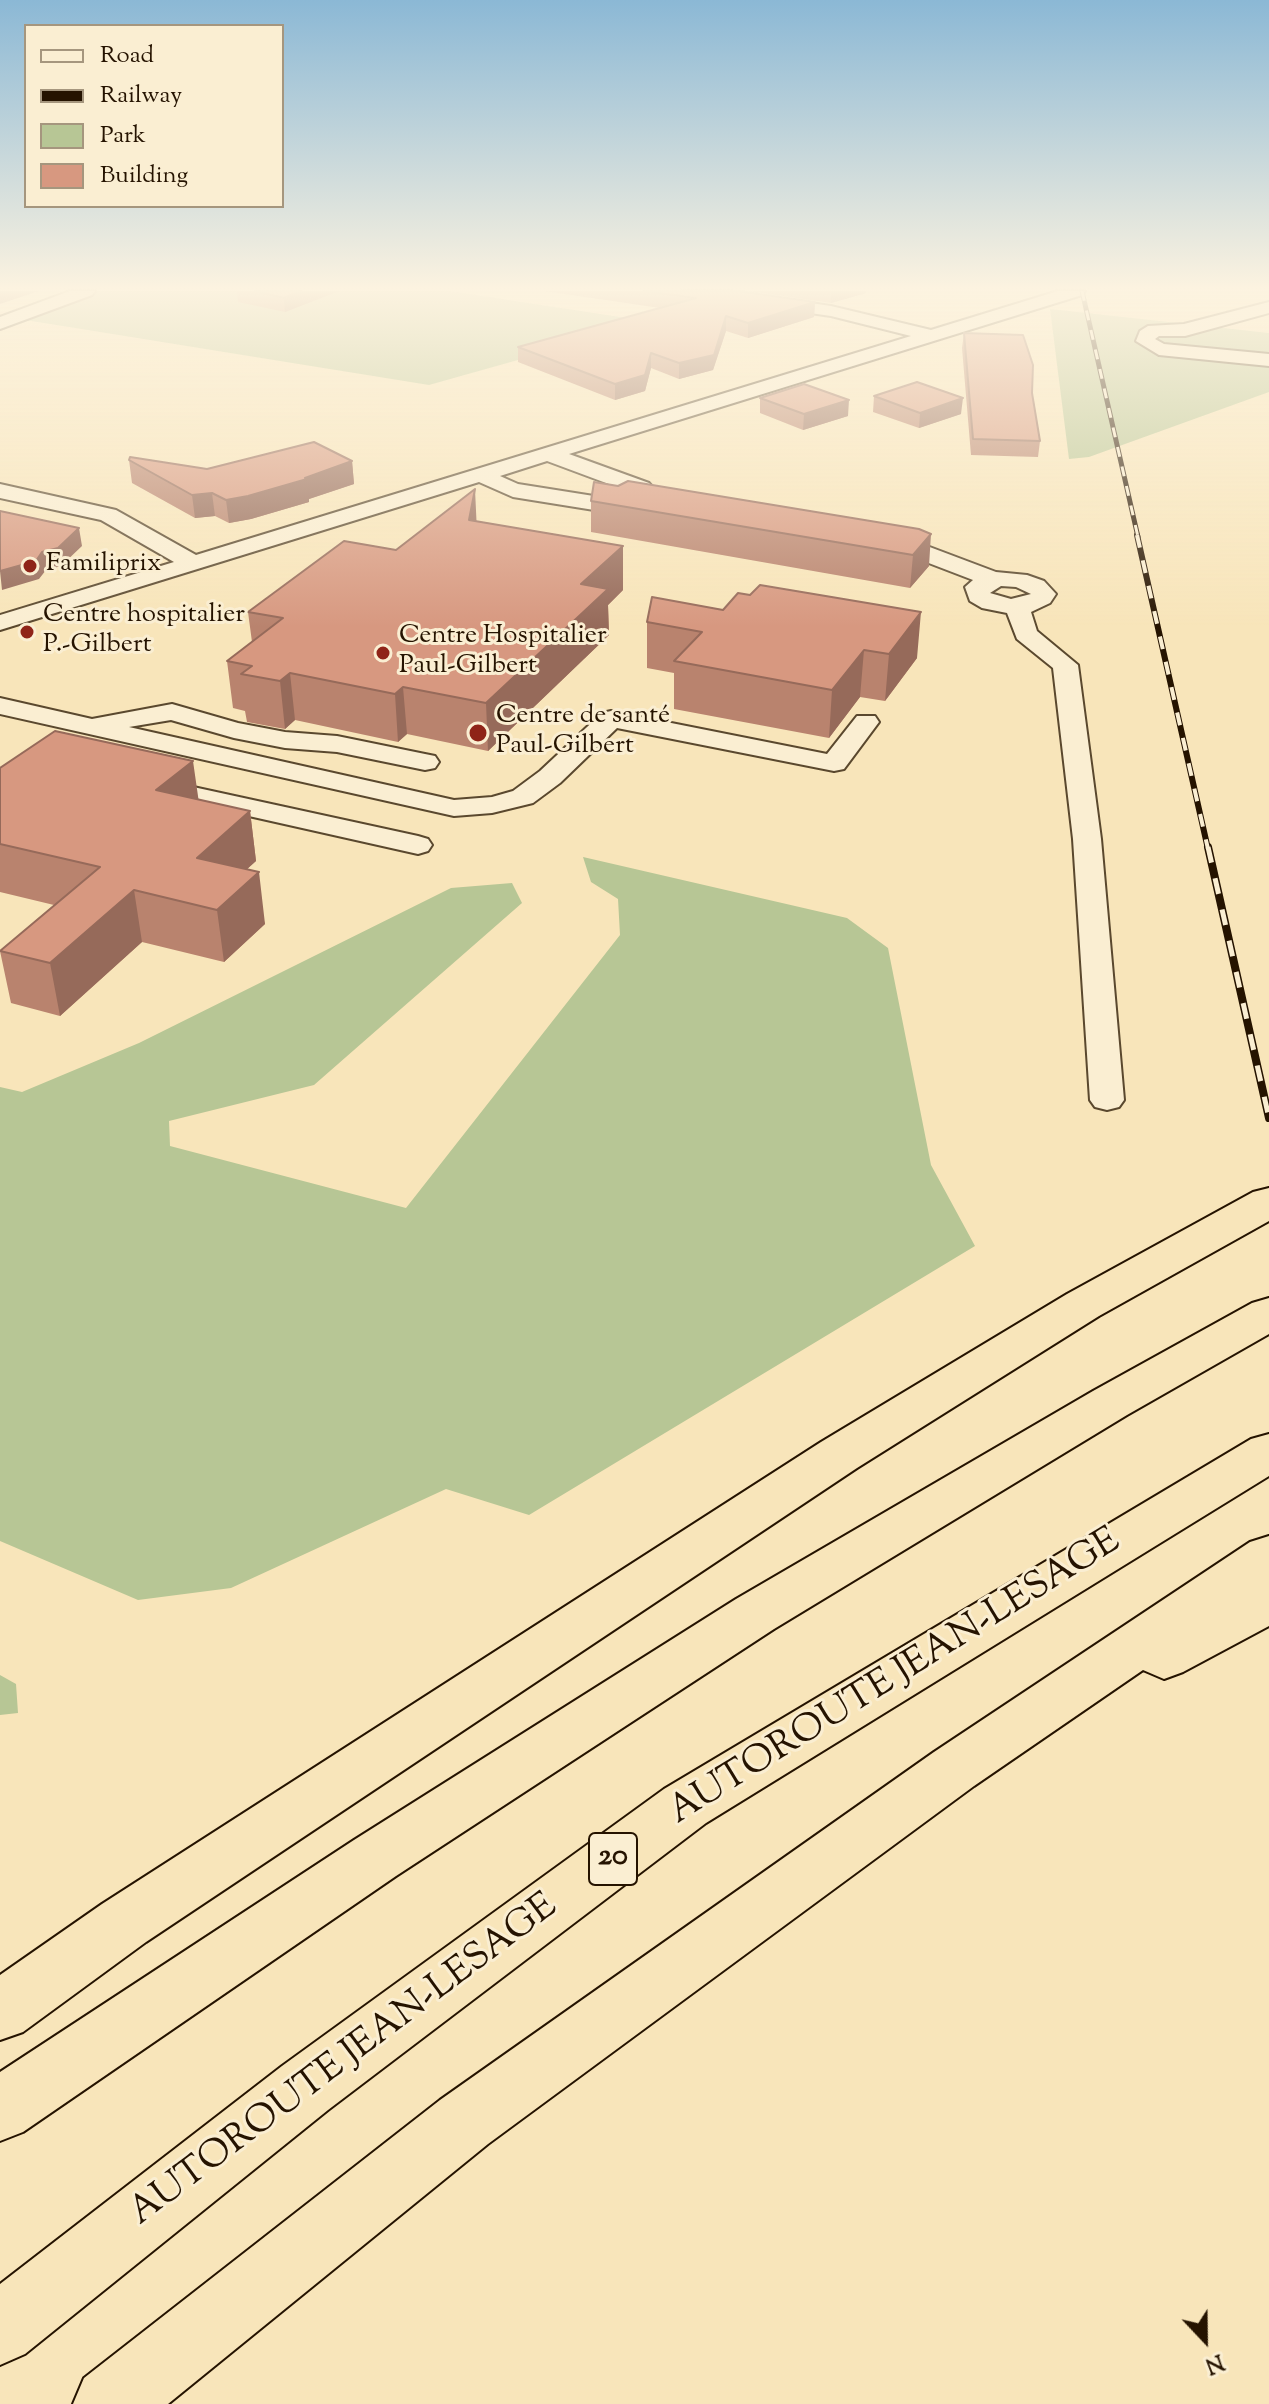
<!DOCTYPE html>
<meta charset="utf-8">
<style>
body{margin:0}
#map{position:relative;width:1269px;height:2404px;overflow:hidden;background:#f8e5ba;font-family:"Sorts Mill Goudy",serif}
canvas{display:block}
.legend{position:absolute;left:24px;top:24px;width:260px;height:184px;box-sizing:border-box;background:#faeed2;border:2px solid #a5967e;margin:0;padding:10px 14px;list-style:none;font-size:24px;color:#251300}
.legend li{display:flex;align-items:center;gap:16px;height:40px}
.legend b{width:40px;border:2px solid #a5967e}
.north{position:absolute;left:1165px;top:2300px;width:80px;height:80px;-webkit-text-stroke:6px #faeed2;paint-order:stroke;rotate:158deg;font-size:22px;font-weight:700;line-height:32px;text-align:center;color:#251300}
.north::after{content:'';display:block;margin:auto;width:28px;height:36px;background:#251300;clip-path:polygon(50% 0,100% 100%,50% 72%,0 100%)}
</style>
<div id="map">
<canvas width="1269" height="2404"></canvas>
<ul class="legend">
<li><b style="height:10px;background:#faeed2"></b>Road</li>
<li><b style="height:10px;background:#251300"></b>Railway</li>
<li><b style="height:22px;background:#b7c695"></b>Park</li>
<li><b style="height:22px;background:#d79880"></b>Building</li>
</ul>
<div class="north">N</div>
</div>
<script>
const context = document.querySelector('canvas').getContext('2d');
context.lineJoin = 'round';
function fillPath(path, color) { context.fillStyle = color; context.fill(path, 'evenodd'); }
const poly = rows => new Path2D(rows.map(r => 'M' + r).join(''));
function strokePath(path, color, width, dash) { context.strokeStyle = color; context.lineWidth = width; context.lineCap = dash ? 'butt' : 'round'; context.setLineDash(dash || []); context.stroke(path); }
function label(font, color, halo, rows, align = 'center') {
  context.font = font + ' "Sorts Mill Goudy",serif'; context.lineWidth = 6; context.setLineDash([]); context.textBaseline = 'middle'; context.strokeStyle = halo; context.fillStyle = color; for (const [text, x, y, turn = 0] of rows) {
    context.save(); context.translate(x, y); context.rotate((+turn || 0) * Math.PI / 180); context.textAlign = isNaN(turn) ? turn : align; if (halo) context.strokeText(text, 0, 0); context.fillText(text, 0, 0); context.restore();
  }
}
fillPath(poly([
 [89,291,450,291,653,322,429,385,13,318],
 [1050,309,1269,333,1269,392,1089,457,1069,459],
 [583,857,847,918,888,948,931,1165,975,1246,529,1515,446,1489,231,1588,138,1600,0,1541,0,1087,22,1092,139,1043,451,888,512,883,522,903,314,1085,169,1121,170,1146,406,1208,620,935,618,899,591,882],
 [0,1675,16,1684,18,1713,0,1715]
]), '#b7c695');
const minor = poly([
 [70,291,95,291,92,295,0,329,0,317,70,291],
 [682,291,728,291,831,306,931,330,1058,291,1085,291,1082,295,569,454,649,483,665,500,673,502,676,507,673,512,650,511,633,493,547,461,500,476,518,484,619,500,630,507,619,514,513,497,479,482,0,630,0,615,174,562,101,520,0,498,0,484,116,510,196,555,911,336,831,316,691,296,682,291],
 [1269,302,1269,313,1185,336,1159,336,1155,339,1164,344,1269,354,1269,366,1159,355,1136,341,1140,331,1148,326,1184,324,1269,302],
 [881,537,927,546,996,572,1027,575,1044,581,1056,594,1050,603,1031,612,1037,631,1078,665,1101,839,1124,1100,1119,1107,1107,1110,1095,1107,1090,1100,1073,839,1053,668,1017,639,1007,613,982,608,970,601,965,587,973,580,913,557,873,549,870,544,873,539,881,537],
 [1001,586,1016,587,1031,594,1011,599,990,593,1001,586],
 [0,698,92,719,172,704,238,723,285,732,337,736,425,754,435,756,439,762,435,768,425,770,337,752,285,748,234,738,171,720,129,727,454,800,492,797,513,791,540,771,602,713,611,711,827,754,857,716,875,716,879,722,844,769,834,771,617,728,560,783,533,803,492,813,454,816,0,714,0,698],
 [152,778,418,836,428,839,432,845,428,851,418,854,142,792,138,786,142,780,152,778]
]);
const highway = poly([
 [1269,1188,1269,1221,1099,1316,857,1468,146,1942,23,2032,0,2040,0,1975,102,1904,821,1442,1067,1294,1253,1192,1269,1188],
 [1269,1298,1269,1334,1127,1415,774,1629,396,1876,23,2132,0,2141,0,2072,354,1840,736,1599,1093,1391,1252,1303,1269,1298],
 [1269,1434,1269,1476,706,1823,328,2110,25,2354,0,2365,0,2284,282,2066,664,1789,1251,1439,1269,1434],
 [1269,1536,1269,1626,1183,1672,1164,1679,1143,1670,974,1786,488,2144,168,2404,73,2404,84,2378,440,2100,934,1752,1250,1542,1269,1536]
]);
strokePath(minor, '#5a482e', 4);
strokePath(highway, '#251300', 4);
fillPath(minor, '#faeed2');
fillPath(highway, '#f8e5ba');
const railFar2 = poly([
 [1082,291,1138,537]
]);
const railFar1 = poly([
 [1137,535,1208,849]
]);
const rail = poly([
 [1208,847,1269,1118]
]);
strokePath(railFar2, '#251300', 5);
strokePath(railFar1, '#251300', 6);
strokePath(rail, '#251300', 8);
strokePath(railFar2, '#faeed2', 3, [10]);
strokePath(railFar1, '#faeed2', 4, [13]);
strokePath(rail, '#faeed2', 5, [16]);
fillPath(poly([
 [237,291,339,291,285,312,238,302],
 [544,291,738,291,815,302,814,317,748,338,726,331,713,370,679,379,651,368,645,391,615,400,518,362,518,347,660,308],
 [748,291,866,291,866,293,831,303],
 [964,333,1032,393,1040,441,1038,457,971,455,962,348],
 [874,396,961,414,919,428,873,412],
 [760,398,848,416,803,430,760,413],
 [129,460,207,469,352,461,354,484,309,499,309,502,251,519,229,523,215,516,195,518,132,483],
 [591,501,919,529,929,566,910,588,591,532],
 [477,521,623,546,623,590,608,605,609,635,488,751,407,734,398,742,295,720,285,729,247,722,245,711,233,708,227,661,252,642,248,612,396,550],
 [652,597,917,658,885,701,860,697,829,738,674,709,674,673,647,668,647,622],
 [0,768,198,800,250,811,256,861,247,869,265,924,224,962,142,942,60,1016,11,1003,0,951,54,905,0,892]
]), '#b9836e');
fillPath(poly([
 [0,291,39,291,0,304],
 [301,291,339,291,285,312,284,298],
 [831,291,866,291,866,293,831,303],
 [815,302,814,317,748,338,748,323],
 [726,316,726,331,713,370,679,379,679,363],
 [651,353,651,368,645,391,615,400,615,384],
 [963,398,961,414,919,428,920,413],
 [849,400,848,416,803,430,804,414],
 [352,461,354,484,309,499,309,502,251,519,229,523,226,500,305,478],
 [475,489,477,532,469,520],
 [212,493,215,516,195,518,192,495],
 [79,528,82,546,61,566,46,570,39,579,2,590,0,571],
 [931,534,929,566,910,588,913,555],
 [623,546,623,590,608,605,609,635,488,751,486,703,581,584],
 [921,612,917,658,885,701,889,654],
 [864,650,860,697,829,738,832,690],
 [290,673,295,720,285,729,280,681],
 [403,687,407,734,398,742,395,694],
 [193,761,200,810,156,790],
 [250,811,256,861,205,907,197,858],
 [259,872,265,924,224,962,217,910],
 [134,890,142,942,60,1016,50,963]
]), '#966a5a');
const building = poly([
 [255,291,301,291,284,298,255,291],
 [644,291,738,291,815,302,748,323,726,316,714,355,679,363,651,353,645,375,615,384,518,347,696,298,644,291],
 [964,333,1023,335,1033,365,1032,393,1040,441,973,439,964,333],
 [917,382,963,398,920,413,874,396,917,382],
 [804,384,849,400,804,414,760,398,804,384],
 [314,442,352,461,305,478,307,479,248,496,226,500,212,493,192,495,129,460,130,457,207,469,314,442],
 [628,481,919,529,931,534,913,555,591,501,594,482,618,486,628,481],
 [475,489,469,520,623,546,581,584,608,589,486,703,403,687,395,694,290,673,280,681,241,674,252,666,227,661,283,618,248,612,344,541,396,550,475,489],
 [0,511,79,528,58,548,42,552,36,561,0,571,0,511],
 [760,585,921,612,889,654,864,650,832,690,674,661,702,632,647,622,652,597,723,610,738,593,750,595,760,585],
 [55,731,193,761,156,790,250,811,197,858,259,872,217,910,134,890,50,963,0,951,100,867,0,844,0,768,55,731]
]);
fillPath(building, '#d79880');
strokePath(building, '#966a5a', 2);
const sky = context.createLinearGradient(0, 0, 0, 627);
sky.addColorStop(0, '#8bb8d5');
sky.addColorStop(0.46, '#fcf3e0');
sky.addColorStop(1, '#fcf3e000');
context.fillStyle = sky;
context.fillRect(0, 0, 1269, 627);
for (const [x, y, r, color] of [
 [30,566,8,"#8f2418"],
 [27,632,8,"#8f2418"],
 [383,653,8,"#8f2418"],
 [478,733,10,"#8f2418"]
]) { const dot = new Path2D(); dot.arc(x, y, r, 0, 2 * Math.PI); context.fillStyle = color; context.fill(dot); strokePath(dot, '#faeed2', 3); }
label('26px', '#251300', '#faeed2', [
 ["Familiprix",46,566],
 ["Centre hospitalier",43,617],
 ["P.-Gilbert",43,647],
 ["Centre Hospitalier",399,638],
 ["Paul-Gilbert",399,668],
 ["Centre de santé",496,718],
 ["Paul-Gilbert",496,748]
], 'left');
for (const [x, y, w] of [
 [613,1859,48]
]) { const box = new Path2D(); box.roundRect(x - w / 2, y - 26, w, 52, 6); context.fillStyle = '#faeed2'; context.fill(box); strokePath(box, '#251300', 2); }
label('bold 30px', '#251300', null, [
 ["20",613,1859]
]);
label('38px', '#251300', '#faeed2', [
 ["AUTOROUTE JEAN-LESAGE",896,1679,-32],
 ["AUTOROUTE JEAN-LESAGE",345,2062,-37]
]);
</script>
